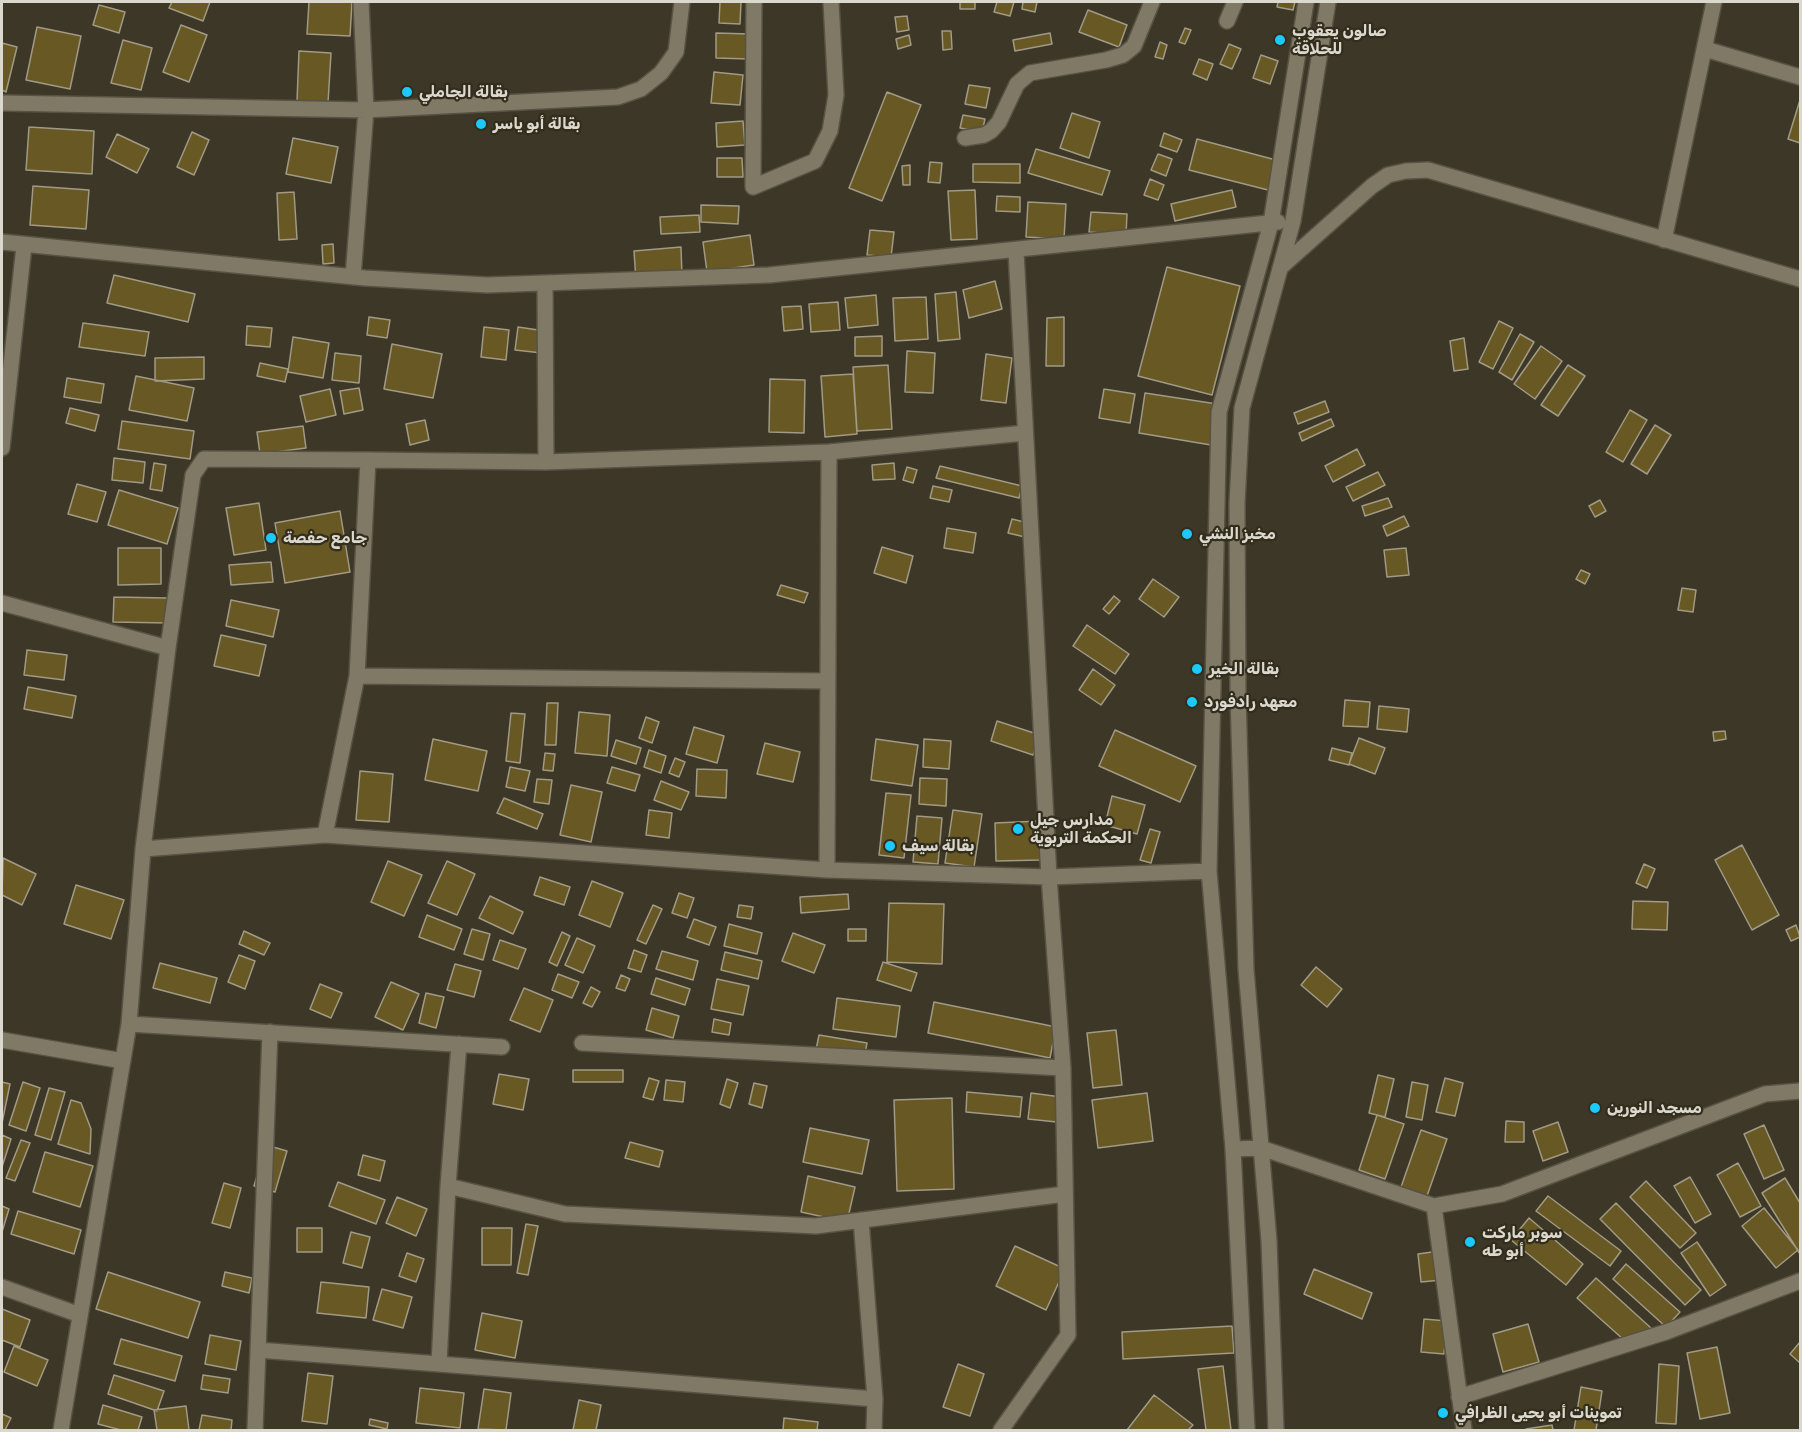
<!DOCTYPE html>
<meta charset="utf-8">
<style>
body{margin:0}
#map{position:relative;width:1802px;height:1432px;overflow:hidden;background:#3c3726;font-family:Rubik,sans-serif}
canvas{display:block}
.frame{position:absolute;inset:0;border:3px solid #dbd8ce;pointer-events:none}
</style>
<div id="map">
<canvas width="1802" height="1432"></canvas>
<div class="frame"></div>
</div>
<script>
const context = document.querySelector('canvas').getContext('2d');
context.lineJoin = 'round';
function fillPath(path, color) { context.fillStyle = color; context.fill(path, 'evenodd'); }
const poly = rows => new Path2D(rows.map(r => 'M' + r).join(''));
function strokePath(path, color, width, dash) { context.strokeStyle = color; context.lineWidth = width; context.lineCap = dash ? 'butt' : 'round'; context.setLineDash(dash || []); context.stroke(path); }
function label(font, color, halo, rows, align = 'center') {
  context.font = font + ' Rubik,"Noto Sans Arabic",sans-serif'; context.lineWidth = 4.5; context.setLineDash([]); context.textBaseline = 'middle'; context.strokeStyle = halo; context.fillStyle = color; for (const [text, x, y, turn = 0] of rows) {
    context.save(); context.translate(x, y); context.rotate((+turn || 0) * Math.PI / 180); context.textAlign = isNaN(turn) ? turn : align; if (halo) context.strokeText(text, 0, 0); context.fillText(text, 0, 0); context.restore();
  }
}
const building = poly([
 [172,2,210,2,203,21,169,8,172,2],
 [309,2,352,2,350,36,307,34,309,2],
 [720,2,741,2,740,24,719,23,720,2],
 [960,2,975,2,975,9,960,9,960,2],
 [997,2,1014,2,1010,16,994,12,997,2],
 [1023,2,1037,2,1035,12,1022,9,1023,2],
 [1278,2,1295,2,1293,10,1277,7,1278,2],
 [99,5,125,12,119,33,93,25,99,5],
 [1088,10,1127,25,1119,47,1079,32,1088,10],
 [907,16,909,30,897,32,895,17,907,16],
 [181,25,207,35,189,82,163,72,181,25],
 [37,27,81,36,70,89,26,80,37,27],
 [1185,28,1191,30,1185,44,1179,42,1185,28],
 [942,31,951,31,952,49,943,50,942,31],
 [716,33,750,34,749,59,716,58,716,33],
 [1050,33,1052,44,1015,51,1013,40,1050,33],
 [909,35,911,45,898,49,896,39,909,35],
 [123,40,152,48,141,90,111,83,123,40],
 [1160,42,1167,45,1163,59,1155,57,1160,42],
 [2,43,17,47,6,92,2,90,2,43],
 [1229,44,1241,49,1232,69,1220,64,1229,44],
 [299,51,331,53,328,103,297,101,299,51],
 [1261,55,1278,61,1270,84,1253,78,1261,55],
 [1199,59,1213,64,1207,80,1193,74,1199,59],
 [714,72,743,75,740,105,711,103,714,72],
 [969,85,990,88,986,108,965,104,969,85],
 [887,92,921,105,882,201,849,188,887,92],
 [1800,100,1800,143,1788,139,1800,100],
 [1072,113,1100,122,1089,158,1060,148,1072,113],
 [963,115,985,119,982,132,960,128,963,115],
 [743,121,745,145,717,147,716,123,743,121],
 [29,127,94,131,92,174,26,170,29,127],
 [192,132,209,140,194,175,177,167,192,132],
 [1164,133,1182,140,1177,152,1160,146,1164,133],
 [117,134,149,149,137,173,106,157,117,134],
 [293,138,338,147,331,183,286,174,293,138],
 [1197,139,1276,160,1268,190,1189,170,1197,139],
 [1036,149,1110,171,1102,195,1028,173,1036,149],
 [1158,154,1172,159,1166,176,1151,170,1158,154],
 [717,158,742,158,743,177,717,177,717,158],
 [930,162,942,163,940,183,928,182,930,162],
 [973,164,1020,164,1020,183,973,182,973,164],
 [910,165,910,185,903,185,902,166,910,165],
 [1150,179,1164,185,1158,200,1144,195,1150,179],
 [33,186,89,190,86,229,30,225,33,186],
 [975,190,977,239,951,240,948,191,975,190],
 [1232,190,1236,207,1175,221,1171,204,1232,190],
 [294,192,297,239,279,240,277,193,294,192],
 [997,196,1020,197,1020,212,996,211,997,196],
 [1028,202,1066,204,1064,239,1026,237,1028,202],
 [701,205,739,206,738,224,701,222,701,205],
 [1091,212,1127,214,1126,235,1089,232,1091,212],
 [699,215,700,232,661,234,660,217,699,215],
 [870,230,894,232,891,257,867,255,870,230],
 [750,235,754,265,707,272,703,242,750,235],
 [333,244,334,263,323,264,322,245,333,244],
 [681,247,682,277,636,280,634,251,681,247],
 [1167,267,1240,286,1212,395,1138,376,1167,267],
 [114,275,195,294,188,322,107,303,114,275],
 [995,281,1002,309,969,318,963,290,995,281],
 [956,292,960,339,938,341,935,294,956,292],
 [876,295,878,325,848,328,845,298,876,295],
 [926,297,928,339,895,341,893,298,926,297],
 [838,302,840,330,811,332,809,304,838,302],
 [801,306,803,329,784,331,782,307,801,306],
 [369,317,390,320,387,338,367,335,369,317],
 [1064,317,1064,366,1046,366,1047,318,1064,317],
 [1499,321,1513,328,1493,369,1479,362,1499,321],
 [83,323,149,332,145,356,79,347,83,323],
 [247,326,272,328,270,347,246,345,247,326],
 [484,327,509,330,506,360,481,357,484,327],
 [518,327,545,331,542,353,515,350,518,327],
 [1520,334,1534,342,1512,380,1499,372,1520,334],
 [882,336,882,356,855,356,855,337,882,336],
 [293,337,329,343,323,378,288,372,293,337],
 [1464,338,1468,369,1454,371,1450,341,1464,338],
 [392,344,442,354,433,398,384,389,392,344],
 [1541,346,1562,361,1535,399,1514,384,1541,346],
 [907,351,935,353,933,393,905,392,907,351],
 [335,353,361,356,359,383,332,380,335,353],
 [986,354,1012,358,1006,403,981,400,986,354],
 [204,357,204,379,155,381,155,358,204,357],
 [260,363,288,369,285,382,257,376,260,363],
 [888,365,892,429,857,431,853,367,888,365],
 [1568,365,1585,376,1558,416,1541,405,1568,365],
 [853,374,857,434,825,437,821,376,853,374],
 [136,376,194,388,187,421,129,410,136,376],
 [67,378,104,384,101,403,64,397,67,378],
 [770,379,805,380,804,433,769,432,770,379],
 [359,388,363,410,344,414,340,391,359,388],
 [330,389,336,415,306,422,300,396,330,389],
 [1104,389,1135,394,1130,423,1099,418,1104,389],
 [1145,393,1217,404,1211,445,1139,433,1145,393],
 [1325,401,1329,412,1298,424,1294,413,1325,401],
 [70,408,99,415,95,431,66,423,70,408],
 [1630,410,1647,420,1623,462,1606,452,1630,410],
 [1331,419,1334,426,1302,441,1299,433,1331,419],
 [425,420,429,440,410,445,406,424,425,420],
 [122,421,194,431,190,459,118,449,122,421],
 [1655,425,1671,435,1647,474,1631,464,1655,425],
 [303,426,306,448,260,454,257,432,303,426],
 [1357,449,1365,465,1333,482,1325,466,1357,449],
 [114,458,145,462,143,483,112,480,114,458],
 [154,463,166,465,162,491,150,489,154,463],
 [894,463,895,479,873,480,872,465,894,463],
 [940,466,1022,486,1019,498,936,478,940,466],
 [907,467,917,470,913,483,903,480,907,467],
 [1378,472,1385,485,1353,501,1346,487,1378,472],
 [77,484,106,492,97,522,68,514,77,484],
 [933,486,952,490,949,502,930,498,933,486],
 [119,490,178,508,167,544,108,525,119,490],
 [1388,498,1392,507,1365,516,1362,506,1388,498],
 [1600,500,1606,511,1595,517,1589,506,1600,500],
 [259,503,266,550,234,555,226,508,259,503],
 [340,511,350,572,285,583,275,523,340,511],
 [1404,516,1409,526,1387,536,1383,526,1404,516],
 [1012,519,1028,523,1025,537,1008,533,1012,519],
 [947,528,976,533,973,553,944,548,947,528],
 [882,547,913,556,906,583,874,573,882,547],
 [118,548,161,548,161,584,118,585,118,548],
 [1406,548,1409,575,1387,577,1384,550,1406,548],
 [271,562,273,582,231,585,229,565,271,562],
 [1581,570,1590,574,1585,584,1576,579,1581,570],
 [1153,579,1179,597,1164,617,1139,599,1153,579],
 [781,585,808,593,804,603,777,595,781,585],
 [1682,588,1696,590,1693,612,1678,610,1682,588],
 [1114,596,1120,601,1109,614,1103,609,1114,596],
 [114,597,168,598,168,623,113,622,114,597],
 [231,600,279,610,273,637,226,626,231,600],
 [1087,625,1129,654,1115,674,1073,646,1087,625],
 [221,635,266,645,259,676,214,666,221,635],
 [27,650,67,655,64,680,24,675,27,650],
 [1093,669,1115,685,1101,705,1079,690,1093,669],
 [28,687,76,696,72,718,24,709,28,687],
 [1345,700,1370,702,1368,727,1343,726,1345,700],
 [547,703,558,703,556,745,545,745,547,703],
 [1379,706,1409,709,1407,732,1377,729,1379,706],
 [579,712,610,715,607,756,575,753,579,712],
 [511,713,525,714,520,763,506,761,511,713],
 [646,717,659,722,652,743,639,738,646,717],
 [997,721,1040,735,1033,755,991,741,997,721],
 [694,727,724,736,717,763,686,754,694,727],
 [1115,730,1196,766,1180,802,1099,766,1115,730],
 [1725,731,1726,739,1714,741,1713,732,1725,731],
 [1359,738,1385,748,1375,774,1349,764,1359,738],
 [433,739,487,751,478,791,425,780,433,739],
 [876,739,918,745,912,786,871,780,876,739],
 [924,739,951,741,949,769,923,767,924,739],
 [616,740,641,748,636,764,611,756,616,740],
 [765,743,800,752,793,782,757,774,765,743],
 [1332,748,1352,753,1349,765,1329,760,1332,748],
 [649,750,666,756,661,773,644,767,649,750],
 [545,753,555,754,553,771,543,770,545,753],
 [675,758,685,762,679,777,669,773,675,758],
 [510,767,530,771,525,791,506,787,510,767],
 [612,767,640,775,635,791,607,783,612,767],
 [697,769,727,770,726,798,696,796,697,769],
 [360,771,393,774,389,822,356,820,360,771],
 [920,778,947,779,946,806,919,804,920,778],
 [537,779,552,780,549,804,534,802,537,779],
 [661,781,689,792,681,810,654,800,661,781],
 [571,785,602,792,591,842,560,835,571,785],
 [886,793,911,795,904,858,879,855,886,793],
 [1112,796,1145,805,1137,834,1105,825,1112,796],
 [504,798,543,814,537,829,497,813,504,798],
 [649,810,672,813,669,838,646,835,649,810],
 [953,810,982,814,974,867,945,863,953,810],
 [917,816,942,818,938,864,913,862,917,816],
 [1040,821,1041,860,996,861,995,823,1040,821],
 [1150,829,1160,832,1151,863,1140,860,1150,829],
 [1742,845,1779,915,1752,930,1715,860,1742,845],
 [3,858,36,874,22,905,2,895,3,858],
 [388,861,422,875,404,916,371,902,388,861],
 [447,861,475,874,457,915,428,903,447,861],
 [1644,864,1655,869,1647,888,1636,883,1644,864],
 [540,877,570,887,564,905,534,895,540,877],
 [592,881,623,893,610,927,579,915,592,881],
 [76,885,124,900,111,939,64,924,76,885],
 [679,893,694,898,687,918,672,913,679,893],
 [848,894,849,909,801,913,800,897,848,894],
 [490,896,523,912,513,934,479,918,490,896],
 [1633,901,1668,902,1667,930,1632,929,1633,901],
 [889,903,944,904,942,964,887,962,889,903],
 [653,905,662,909,646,944,637,940,653,905],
 [739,905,753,907,751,919,737,917,739,905],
 [427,915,462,929,454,950,419,937,427,915],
 [694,919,716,927,709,945,687,937,694,919],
 [729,924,762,933,757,954,724,946,729,924],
 [1796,925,1800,937,1791,941,1786,930,1796,925],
 [472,929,490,934,483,960,464,954,472,929],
 [848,929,866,929,866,941,848,941,848,929],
 [244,931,270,943,264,955,239,944,244,931],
 [562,932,570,936,557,966,549,962,562,932],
 [793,933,825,945,814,973,782,961,793,933],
 [577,938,595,946,583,973,565,965,577,938],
 [500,940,526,949,518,969,493,960,500,940],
 [634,950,647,955,641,972,628,968,634,950],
 [662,951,698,961,693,980,656,969,662,951],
 [725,952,762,961,758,979,721,970,725,952],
 [239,955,255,961,245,989,228,982,239,955],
 [883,962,917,973,911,991,877,980,883,962],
 [160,963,217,978,210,1003,153,988,160,963],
 [455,964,481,971,474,997,447,990,455,964],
 [1316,967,1342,989,1327,1007,1301,985,1316,967],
 [558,974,579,982,572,998,552,990,558,974],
 [621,975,630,979,625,991,616,988,621,975],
 [656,978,690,989,685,1005,651,994,656,978],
 [717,979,749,986,743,1015,711,1009,717,979],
 [391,982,419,994,403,1030,375,1017,391,982],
 [320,984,342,993,331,1018,310,1009,320,984],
 [591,987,600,992,592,1007,583,1003,591,987],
 [524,988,553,1000,540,1032,510,1020,524,988],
 [426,993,444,997,436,1028,419,1023,426,993],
 [837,998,900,1006,896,1037,833,1029,837,998],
 [934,1002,1056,1027,1050,1058,928,1033,934,1002],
 [652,1008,679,1016,673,1038,646,1030,652,1008],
 [714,1019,731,1023,729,1035,712,1032,714,1019],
 [1116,1030,1122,1085,1093,1088,1087,1033,1116,1030],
 [819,1035,867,1043,864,1059,816,1050,819,1035],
 [573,1070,623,1070,623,1082,573,1082,573,1070],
 [499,1074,529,1079,523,1110,493,1104,499,1074],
 [1378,1075,1394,1079,1385,1117,1369,1113,1378,1075],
 [649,1078,659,1081,653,1100,643,1097,649,1078],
 [1445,1078,1463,1083,1455,1116,1436,1112,1445,1078],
 [727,1079,738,1083,730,1108,720,1104,727,1079],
 [666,1080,685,1082,683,1102,664,1100,666,1080],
 [2,1082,10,1084,2,1123,2,1082],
 [23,1082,40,1088,26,1131,9,1125,23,1082],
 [1412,1082,1428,1085,1422,1120,1406,1117,1412,1082],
 [754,1083,767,1086,762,1108,749,1104,754,1083],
 [49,1088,65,1092,51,1140,35,1135,49,1088],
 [967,1092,1022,1097,1020,1117,966,1112,967,1092],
 [1031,1093,1069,1098,1066,1123,1028,1119,1031,1093],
 [1147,1093,1153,1141,1098,1148,1092,1100,1147,1093],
 [952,1098,954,1189,897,1191,894,1100,952,1098],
 [71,1100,81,1103,91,1129,90,1154,58,1144,71,1100],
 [1377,1115,1404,1124,1385,1179,1359,1170,1377,1115],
 [1506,1121,1524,1122,1524,1142,1505,1142,1506,1121],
 [1558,1122,1568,1152,1543,1161,1533,1131,1558,1122],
 [1764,1125,1784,1170,1764,1179,1744,1134,1764,1125],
 [810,1128,869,1140,862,1174,803,1162,810,1128],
 [1421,1130,1447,1139,1427,1196,1401,1187,1421,1130],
 [2,1135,11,1139,2,1167,2,1135],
 [21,1140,30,1143,15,1181,6,1178,21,1140],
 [630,1142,663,1151,659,1167,625,1158,630,1142],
 [266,1145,287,1151,275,1192,254,1186,266,1145],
 [45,1152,93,1166,80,1207,33,1192,45,1152],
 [363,1155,385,1161,380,1181,358,1175,363,1155],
 [1738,1163,1761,1206,1740,1217,1717,1175,1738,1163],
 [808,1176,855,1187,847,1222,801,1212,808,1176],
 [1690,1177,1711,1214,1695,1223,1674,1186,1690,1177],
 [1785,1178,1800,1203,1800,1254,1762,1193,1785,1178],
 [1646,1181,1696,1233,1680,1248,1630,1197,1646,1181],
 [338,1182,385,1200,376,1224,329,1206,338,1182],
 [224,1183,241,1188,230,1228,212,1223,224,1183],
 [1548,1196,1621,1251,1610,1266,1536,1211,1548,1196],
 [397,1197,427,1209,416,1236,386,1223,397,1197],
 [1616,1203,1701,1290,1685,1305,1600,1219,1616,1203],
 [2,1206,9,1209,2,1232,2,1206],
 [1764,1208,1798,1250,1776,1268,1742,1226,1764,1208],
 [18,1211,81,1230,74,1254,11,1234,18,1211],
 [1529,1218,1583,1264,1566,1285,1511,1240,1529,1218],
 [526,1224,538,1226,528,1275,517,1273,526,1224],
 [297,1228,322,1228,322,1252,297,1252,297,1228],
 [482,1228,512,1228,511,1265,482,1265,482,1228],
 [351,1232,370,1237,362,1268,343,1263,351,1232],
 [1697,1242,1726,1285,1710,1296,1681,1253,1697,1242],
 [1015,1246,1065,1269,1046,1310,996,1286,1015,1246],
 [1439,1251,1442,1280,1421,1282,1418,1254,1439,1251],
 [407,1253,424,1259,416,1282,399,1276,407,1253],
 [1626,1264,1680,1312,1666,1327,1613,1279,1626,1264],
 [1314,1269,1372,1293,1362,1319,1304,1294,1314,1269],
 [108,1272,200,1302,188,1338,96,1309,108,1272],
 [225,1272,252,1278,249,1293,222,1286,225,1272],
 [1596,1278,1651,1328,1633,1348,1577,1298,1596,1278],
 [321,1282,369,1287,366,1318,317,1313,321,1282],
 [382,1289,412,1297,403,1328,373,1320,382,1289],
 [2,1309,30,1320,20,1347,2,1340,2,1309],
 [482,1313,522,1321,515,1358,475,1350,482,1313],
 [1424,1319,1447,1321,1444,1354,1421,1352,1424,1319],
 [1528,1324,1539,1362,1503,1372,1493,1334,1528,1324],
 [1232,1326,1234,1353,1123,1359,1122,1332,1232,1326],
 [210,1335,241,1341,236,1370,205,1364,210,1335],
 [121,1339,182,1356,175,1381,114,1364,121,1339],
 [1800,1342,1800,1363,1790,1354,1800,1342],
 [14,1346,48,1360,37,1386,4,1372,14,1346],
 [1717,1347,1730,1413,1700,1419,1687,1353,1717,1347],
 [958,1364,984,1374,970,1416,943,1407,958,1364],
 [1659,1364,1679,1366,1676,1424,1656,1423,1659,1364],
 [1223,1366,1231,1430,1206,1430,1198,1369,1223,1366],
 [308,1373,333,1376,327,1424,302,1421,308,1373],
 [114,1375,164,1391,157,1411,108,1394,114,1375],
 [203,1375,230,1379,228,1393,201,1389,203,1375],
 [1581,1387,1602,1391,1596,1430,1574,1430,1581,1387],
 [420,1388,464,1393,460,1428,416,1423,420,1388],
 [484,1389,511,1393,506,1430,478,1429,484,1389],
 [1154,1395,1193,1425,1188,1430,1127,1430,1154,1395],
 [579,1400,601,1405,596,1430,573,1430,579,1400],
 [103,1405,142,1417,138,1430,121,1430,98,1424,103,1405],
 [186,1406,189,1430,157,1430,154,1410,186,1406],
 [2,1414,11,1418,5,1430,2,1430,2,1414],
 [202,1415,232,1420,231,1430,199,1430,202,1415],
 [784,1418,818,1422,817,1430,783,1430,784,1418],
 [370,1419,388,1423,387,1429,369,1425,370,1419],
 [1552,1425,1553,1430,1526,1430,1526,1429,1552,1425]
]);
fillPath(building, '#685823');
strokePath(building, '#a09a86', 1.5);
const minor = poly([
 [754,2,753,187,815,161,830,131,836,95,831,2],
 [1227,21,1235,2],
 [1705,49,1800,77],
 [2,103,366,110,618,97,641,89,661,73,676,52,682,2],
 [965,138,984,135,991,131,999,122,1017,84,1030,73,1106,60,1123,55,1134,46,1152,2],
 [1664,240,1714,2],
 [2,242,365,278,487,285,769,275,1278,222],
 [1016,251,1049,877,1209,871],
 [1281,267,1372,186,1388,175,1406,171,1428,170,1800,279],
 [353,277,366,110,361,2],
 [545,283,546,462],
 [2,448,24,246],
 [2,603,168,648],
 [357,676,828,681],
 [325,835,143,849,168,648,193,475,204,459,368,460],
 [143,849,129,1024,502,1047],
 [827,870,325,835,357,676,368,460,546,462,829,452],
 [2,1040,123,1061],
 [582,1043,1063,1068,1049,877,827,870,829,452,1025,433],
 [1233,1149,1261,1148,1434,1206,1502,1194,1765,1094,1800,1091],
 [448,1186,459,1044],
 [1434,1206,1464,1430],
 [2,1287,80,1315],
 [258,1350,439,1364,448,1186,565,1214,816,1226,1065,1194],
 [439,1364,875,1399,861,1220],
 [1459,1397,1666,1332,1800,1281],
 [61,1430,129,1024],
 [255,1430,270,1032],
 [874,1430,875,1399],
 [1001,1430,1068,1335,1063,1068],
 [1247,1430,1233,1149,1209,871,1219,412,1271,223,1306,2],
 [1276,1430,1269,1241,1246,969,1238,696,1237,503,1242,408,1293,221,1328,2]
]);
strokePath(minor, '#575244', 18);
strokePath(minor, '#7f7965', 15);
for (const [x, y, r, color] of [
 [1280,40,6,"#1cc9fc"],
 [407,92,6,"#1cc9fc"],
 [481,124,6,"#1cc9fc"],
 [1187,534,6,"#1cc9fc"],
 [271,538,6,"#1cc9fc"],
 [1197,669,6,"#1cc9fc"],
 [1192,702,6,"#1cc9fc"],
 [1018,829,6,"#1cc9fc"],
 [890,846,6,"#1cc9fc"],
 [1595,1108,6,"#1cc9fc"],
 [1470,1242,6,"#1cc9fc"],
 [1443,1413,6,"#1cc9fc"]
]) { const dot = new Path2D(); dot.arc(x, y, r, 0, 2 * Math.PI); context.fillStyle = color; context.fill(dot); strokePath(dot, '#322d1c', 2); }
label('bold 16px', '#dbd8ce', '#322d1c', [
 ["صالون يعقوب",1292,31],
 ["للحلاقة",1292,49],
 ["بقالة الجاملي",419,92],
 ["بقالة أبو ياسر",493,124],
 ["مخبز النشي",1199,534],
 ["جامع حفصة",283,538],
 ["بقالة الخير",1209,669],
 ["معهد رادفورد",1204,702],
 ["مدارس جيل",1030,820],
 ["الحكمة التربوية",1030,838],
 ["بقالة سيف",902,846],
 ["مسجد النورين",1607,1108],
 ["سوبر ماركت",1482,1233],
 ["أبو طه",1482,1251],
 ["تموينات أبو يحيى الظرافي",1455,1413]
], 'left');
</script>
